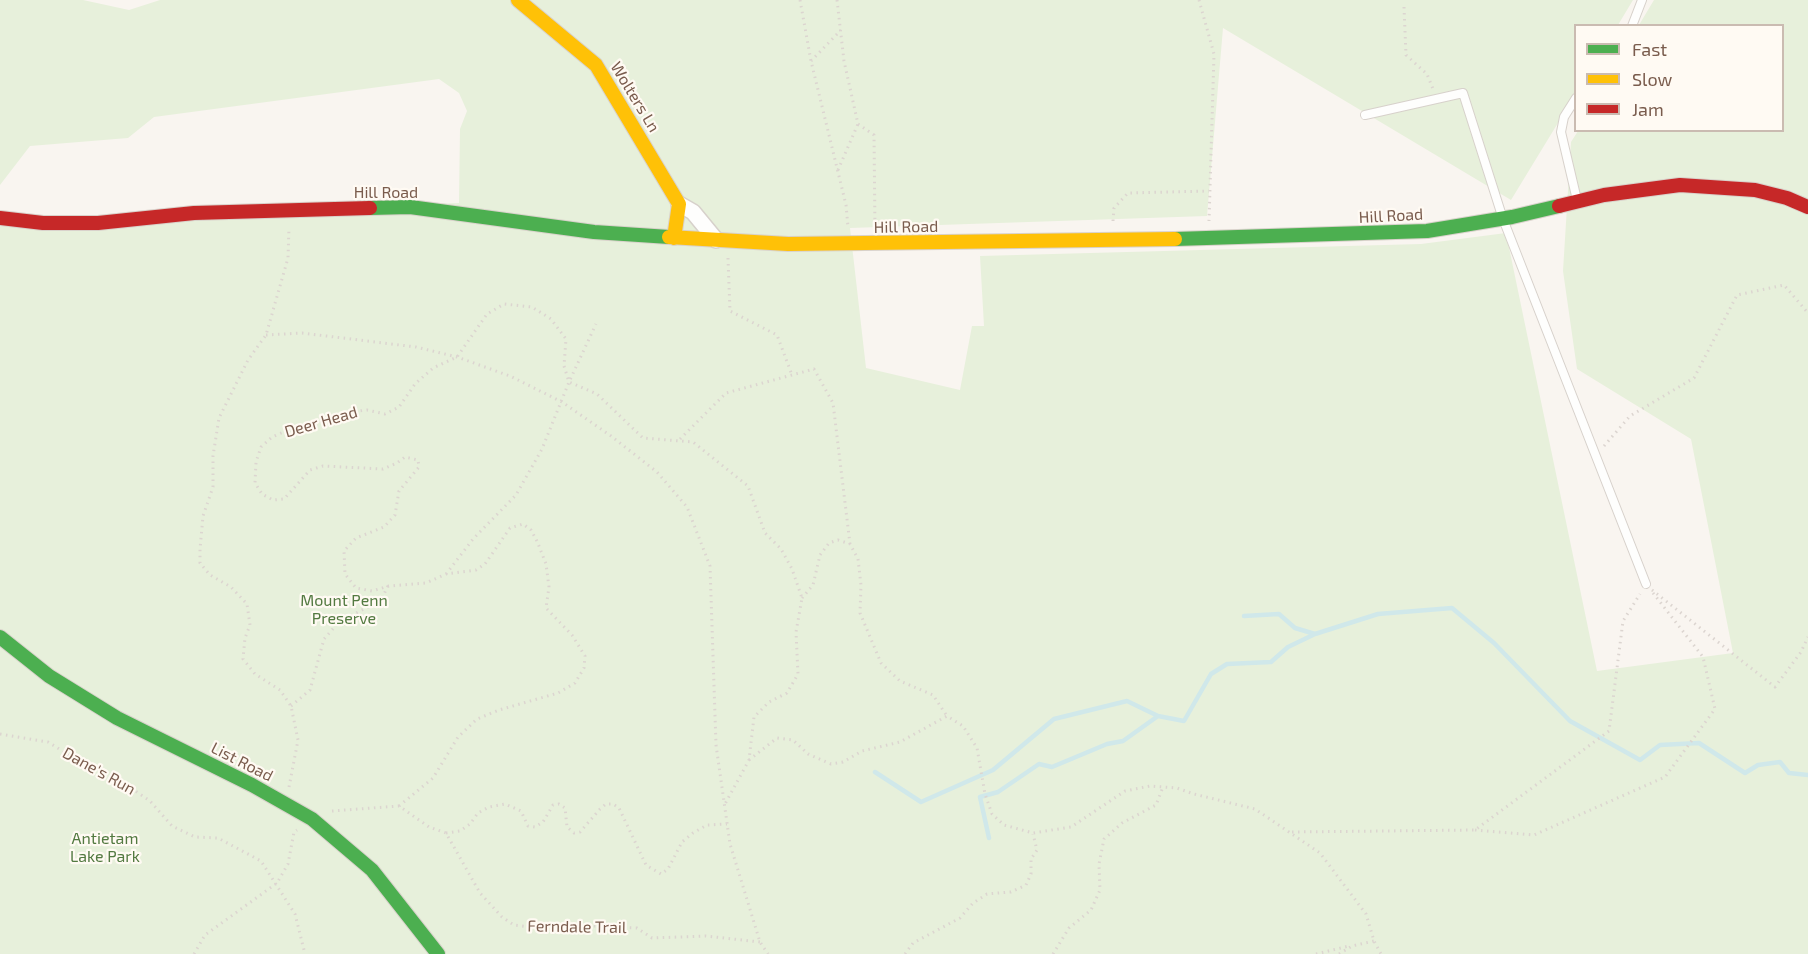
<!DOCTYPE html>
<style>
body{margin:0}
#map{position:relative;width:1808px;height:954px;overflow:hidden;background:#f9f5f0;font-family:"Exo 2",sans-serif}
canvas{display:block}
.legend{position:absolute;left:1574px;top:24px;width:210px;height:108px;box-sizing:border-box;background:#fffaf3;border:2px solid #cabbb1;margin:0;padding:8px 10px;list-style:none;font-size:18px;color:#7a5c4d}
.legend li{display:flex;align-items:center;gap:12px;height:30px}
.legend b{width:30px;border:2px solid #cabbb1}
</style>
<div id="map">
<canvas width="1808" height="954"></canvas>
<ul class="legend">
<li><b style="height:8px;background:#4caf50"></b>Fast</li>
<li><b style="height:8px;background:#ffc107"></b>Slow</li>
<li><b style="height:8px;background:#c62828"></b>Jam</li>
</ul>
</div>
<script>
const context = document.querySelector('canvas').getContext('2d');
context.lineJoin = 'round';
function fillPath(path, color) { context.fillStyle = color; context.fill(path, 'evenodd'); }
const poly = rows => new Path2D(rows.map(r => 'M' + r).join(''));
function strokePath(path, color, width, dash) { context.strokeStyle = color; context.lineWidth = width; context.lineCap = dash ? 'butt' : 'round'; context.setLineDash(dash || []); context.stroke(path); }
function label(font, color, halo, rows, align = 'center') {
  context.font = font + ' "Exo 2",sans-serif'; context.lineWidth = 4.5; context.setLineDash([]); context.textBaseline = 'middle'; context.strokeStyle = halo; context.fillStyle = color; for (const [text, x, y, turn = 0] of rows) {
    context.save(); context.translate(x, y); context.rotate((+turn || 0) * Math.PI / 180); context.textAlign = isNaN(turn) ? turn : align; if (halo) context.strokeText(text, 0, 0); context.fillText(text, 0, 0); context.restore();
  }
}
fillPath(poly([
 [0,0,83,0,129,10,160,0,1633,0,1618,25,1576,26,1575,95,1511,200,1223,28,1207,216,850,228,866,368,960,390,972,326,984,326,980,256,1421,244,1506,233,1597,671,1733,653,1691,439,1577,369,1563,271,1571,142,1578,131,1782,130,1782,26,1639,25,1654,0,1808,0,1808,954,0,954,0,211,42,217,459,203,460,129,467,111,459,93,439,79,154,117,128,138,30,146,0,185]
]), '#e7f0db');
strokePath(poly([
 [1244,616,1279,614,1295,628,1315,634],
 [875,772,921,802,993,770,1054,719,1127,701,1158,716],
 [989,838,980,797,998,792,1039,764,1052,767,1107,744,1123,741,1158,716,1184,721,1211,674,1227,664,1271,662,1288,647,1315,634,1378,614,1452,608,1494,643,1570,721,1640,760,1660,745,1699,743,1745,773,1758,765,1780,762,1789,773,1808,775]
]), '#d0e8ea', 4.5);
const lane = poly([
 [1632,26,1642,0],
 [1576,98,1564,117,1561,132,1577,200],
 [1365,115,1463,93,1503,219,1646,584]
]);
const street = poly([
 [679,204,693,212,716,240]
]);
const fast = poly([
 [370,208,410,207,594,232,669,237],
 [1175,239,1427,231,1512,217,1559,206],
 [0,637,49,676,117,718,252,785,312,819,372,870,438,954]
]);
const slow = poly([
 [518,0,596,65,679,204,674,238],
 [669,237,788,244,1175,239]
]);
const jam = poly([
 [1559,206,1604,195,1680,185,1755,190,1787,198,1808,207],
 [0,218,43,223,98,223,194,213,370,208]
]);
strokePath(lane, '#d7d1cb', 10);
strokePath(street, '#d7d1cb', 18);
strokePath(fast, '#d9d2cb', 16);
strokePath(slow, '#d9d2cb', 16);
strokePath(jam, '#d9d2cb', 16);
strokePath(poly([
 [800,0,811,61,846,205,848,227],
 [837,0,844,61,858,124,874,135,875,228],
 [1199,0,1214,54,1209,221],
 [1404,7,1406,55,1427,74,1433,89],
 [811,61,841,30],
 [838,170,858,124],
 [1113,221,1114,208,1128,193,1209,191],
 [728,258,730,311,777,335,792,375],
 [266,335,302,333,416,347,457,357,510,376,562,402,611,436,657,472,687,507,710,566,716,745,730,844,760,942,768,954],
 [680,439,726,393,814,369,833,403,850,544],
 [1604,446,1630,416,1694,378,1737,295,1784,285,1808,313],
 [446,574,473,539,516,495,542,449,569,382,596,324],
 [1652,590,1775,687,1801,652,1808,637],
 [802,598,813,585,820,555,829,543,838,540,850,544,858,559,861,585,860,613,881,663,900,681,933,695,947,716],
 [291,706,310,690,324,639,339,622,381,600,388,586],
 [0,734,48,742,83,764,118,779,150,801,172,826,195,837,218,838,261,861,295,914,305,954],
 [749,760,777,738,793,740,808,754,831,764,843,762,862,751,900,742,947,716,963,726,977,748,985,794,992,814,1004,825,1033,833,1071,827,1125,791,1150,786,1177,788,1194,794,1255,809,1320,853,1366,914,1374,941,1381,954],
 [289,787,298,740,291,706,280,690,255,674,243,659,245,638,250,625,247,604,231,587,210,575,200,563,200,549,203,516,213,487,213,456,219,418,248,360,266,335,288,258,289,228],
 [399,806,433,778,458,737,477,719,499,710,558,693,575,683,584,668,585,656,572,635,546,608,549,587,546,564,537,541,531,530,523,524,510,528,485,564,476,570,446,574,426,583,389,586,372,591,356,588,345,574,344,551,356,538,384,527,395,515,399,491,419,467,418,460,405,457,397,463,383,469,323,466,310,470,284,499,273,500,262,494,255,483,256,462,261,447,272,437,293,428,320,422,343,413,367,410,385,414,399,407,415,384,433,368,457,357,487,314,504,304,532,307,551,319,566,339,564,366,569,382,597,394,643,438,693,442,748,486,765,533,781,549,792,569,802,598,796,632,798,674,787,693,769,702,754,717,749,760,725,804],
 [332,811,399,806,429,827,446,833,480,893,502,917,514,925,531,927,548,924,637,928,652,938,706,936,760,942],
 [1475,830,1534,835,1665,777,1715,709,1703,657,1653,593],
 [1292,832,1475,830,1609,731,1623,621,1640,594],
 [446,833,460,831,470,824,478,813,489,807,505,804,521,811,528,826,535,827,543,822,553,805,559,804,565,808,567,827,574,833,580,832,600,809,606,804,613,804,619,808,646,865,661,874,668,869,682,842,693,833,707,825,727,824],
 [194,954,205,935,277,883,288,864,294,832,297,830],
 [905,954,913,943,960,918,973,903,987,894,1011,892,1026,885,1031,874,1031,859,1037,850,1033,834],
 [1053,954,1069,928,1091,910,1100,890,1099,864,1104,839,1122,823,1156,805,1163,787],
 [1316,954,1349,946],
 [1339,954,1352,946,1374,941]
]), '#dcd5d0', 3, [1.5, 4.5]);
strokePath(lane, '#fefefd', 8);
strokePath(street, '#fefefd', 15);
strokePath(fast, '#4caf50', 14);
strokePath(slow, '#ffc107', 14);
strokePath(jam, '#c62828', 14);
label('16px', '#7a5c4d', '#fffaf3', [
 ["Wolters Ln",635,97,59],
 ["Hill Road",386,193],
 ["Hill Road",1391,216,-3],
 ["Hill Road",906,227,-1],
 ["Deer Head",321,422,-16],
 ["List Road",242,762,27],
 ["Dane's Run",99,771,29],
 ["Ferndale Trail",577,927,1]
]);
label('16px', '#537a41', '#fffaf3', [
 ["Mount Penn",344,601],
 ["Preserve",344,619],
 ["Antietam",105,839],
 ["Lake Park",105,857]
]);
</script>
